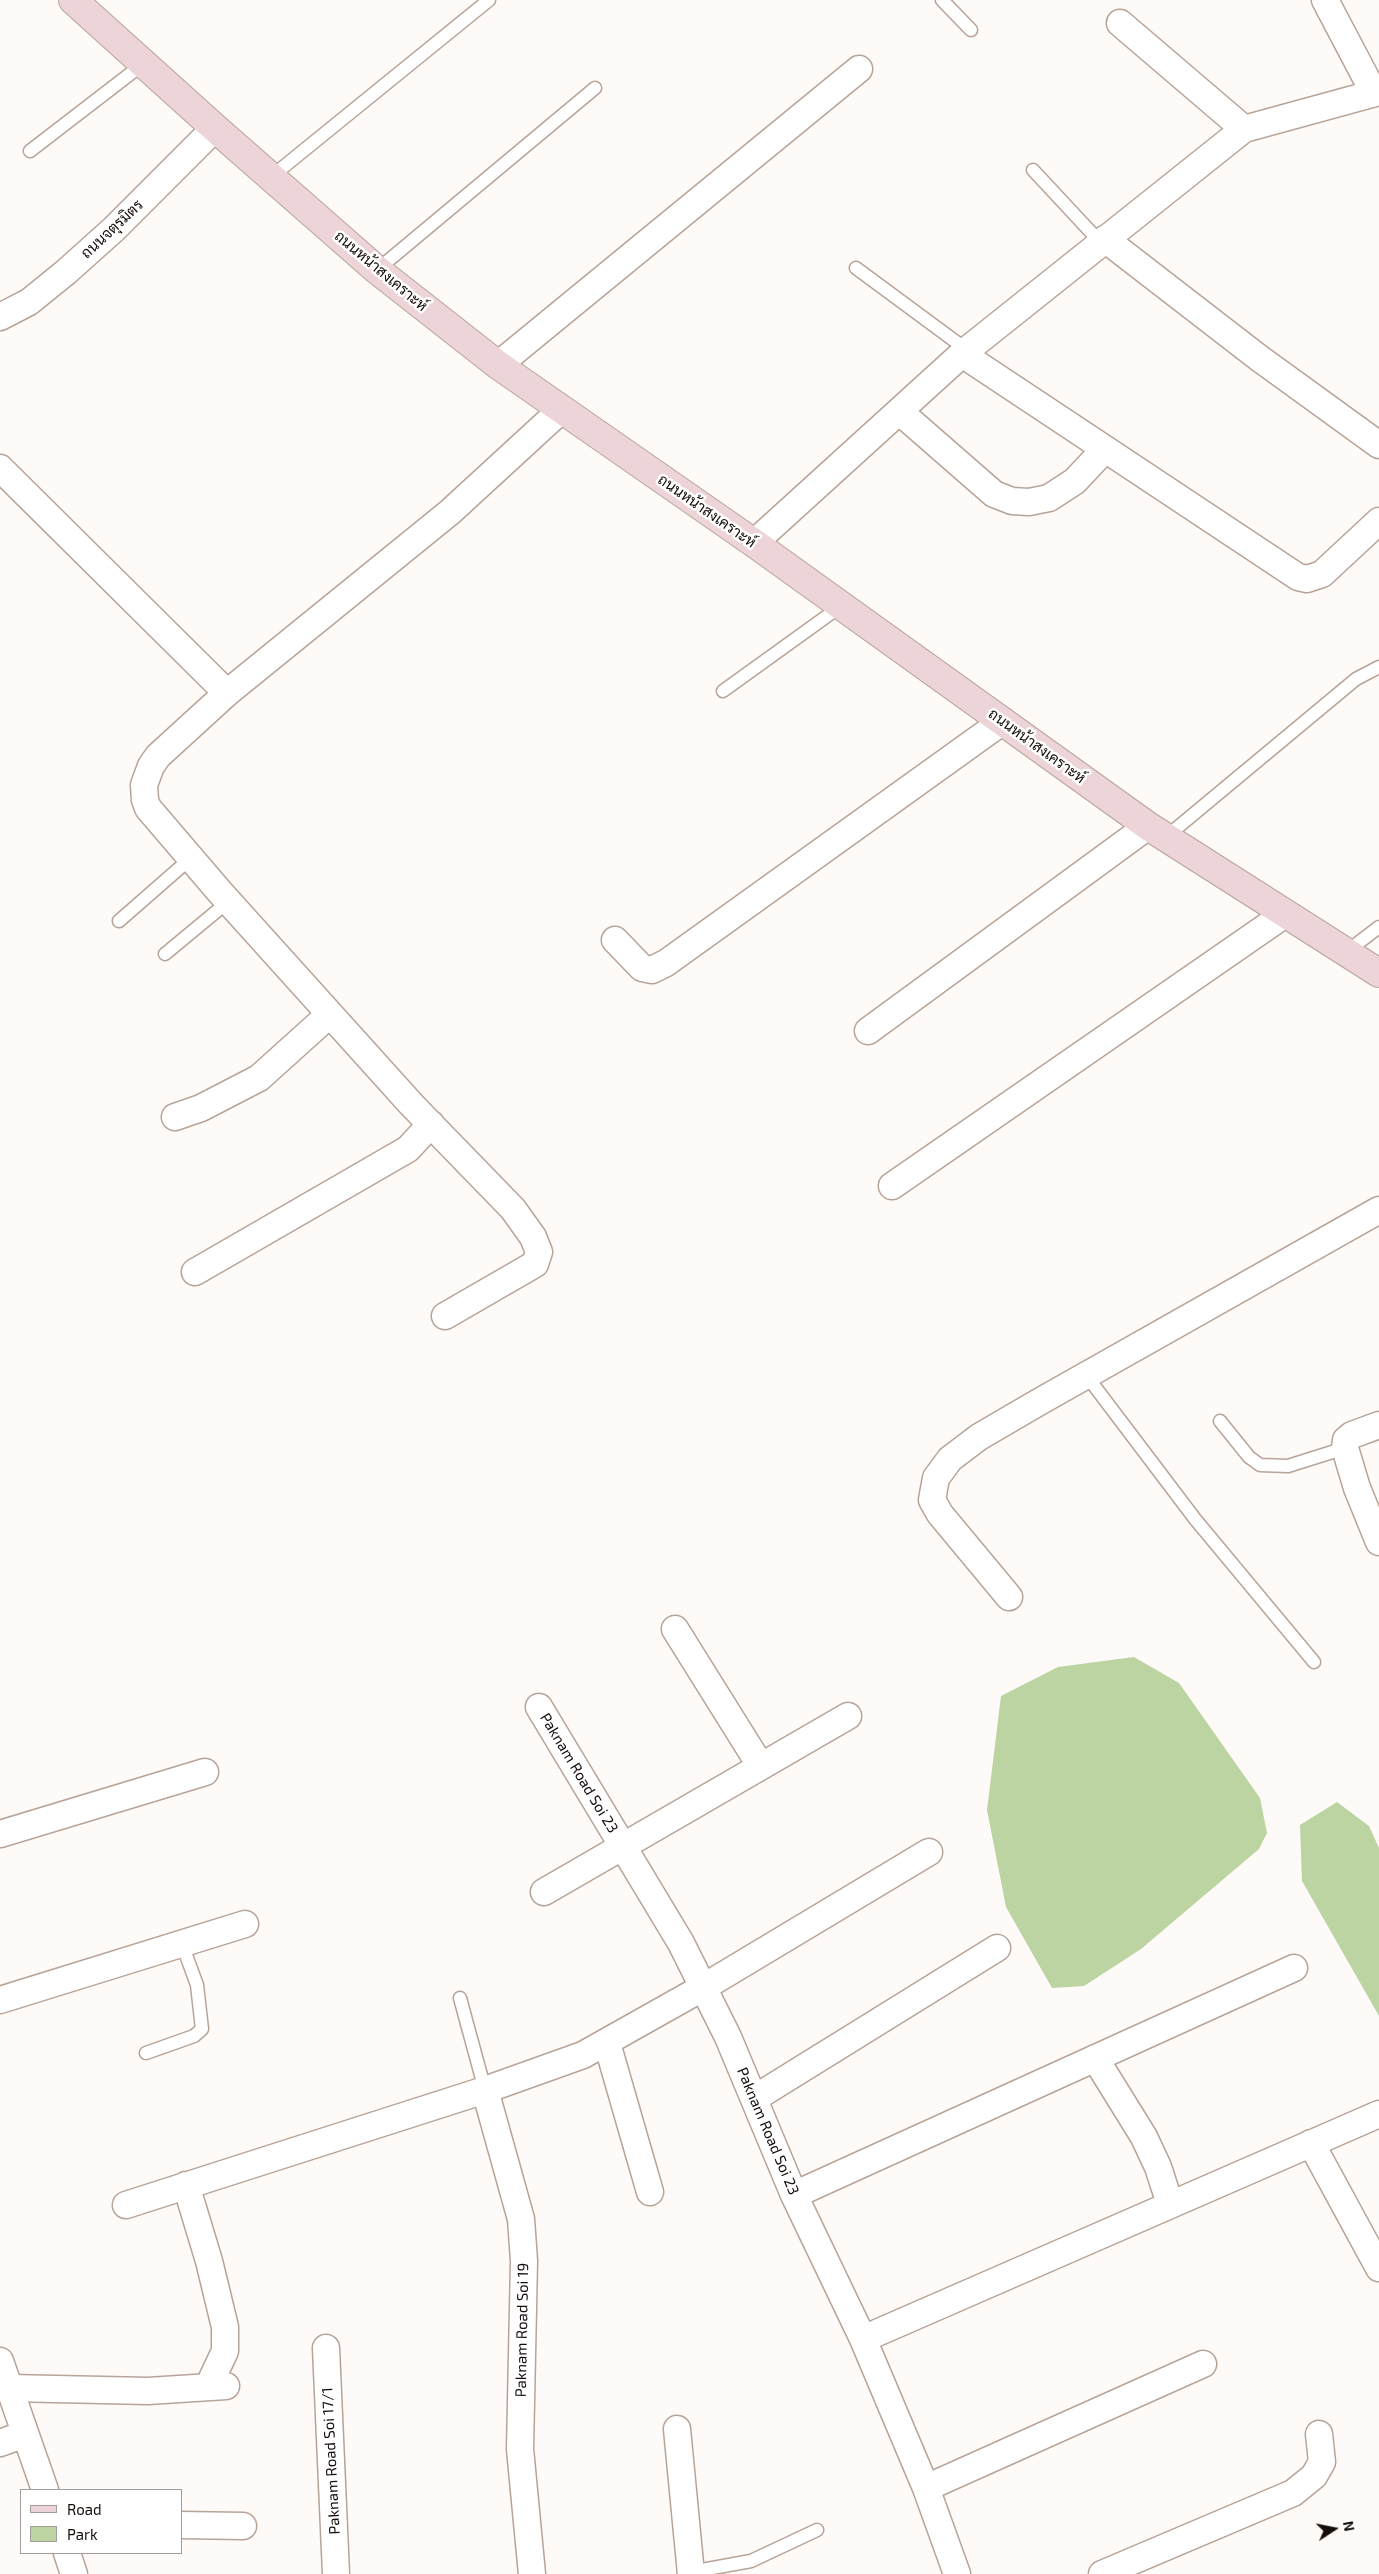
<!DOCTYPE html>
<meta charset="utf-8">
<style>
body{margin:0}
#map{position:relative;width:1379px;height:2574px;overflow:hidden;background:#fefaf7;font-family:"Exo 2",sans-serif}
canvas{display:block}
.legend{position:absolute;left:20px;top:2489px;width:162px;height:65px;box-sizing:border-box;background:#fff;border:1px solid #a19e9d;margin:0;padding:6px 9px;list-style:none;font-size:15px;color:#140d0a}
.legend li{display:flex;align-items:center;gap:10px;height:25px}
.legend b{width:25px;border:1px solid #a19e9d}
.north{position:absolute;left:1309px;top:2504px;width:50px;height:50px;-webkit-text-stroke:4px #fff;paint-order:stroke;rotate:79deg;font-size:14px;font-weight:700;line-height:20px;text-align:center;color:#140d0a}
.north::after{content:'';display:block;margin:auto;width:18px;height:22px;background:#140d0a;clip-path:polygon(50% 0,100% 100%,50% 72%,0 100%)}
</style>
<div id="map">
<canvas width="1379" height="2574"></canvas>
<ul class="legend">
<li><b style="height:6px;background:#edd4d8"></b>Road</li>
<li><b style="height:14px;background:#bbd4a2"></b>Park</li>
</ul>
<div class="north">N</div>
</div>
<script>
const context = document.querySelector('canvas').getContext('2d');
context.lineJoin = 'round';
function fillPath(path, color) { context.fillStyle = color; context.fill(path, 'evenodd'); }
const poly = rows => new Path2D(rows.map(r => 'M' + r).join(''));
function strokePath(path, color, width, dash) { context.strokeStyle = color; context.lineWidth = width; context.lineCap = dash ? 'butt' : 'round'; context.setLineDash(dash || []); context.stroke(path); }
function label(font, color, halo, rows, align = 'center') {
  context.font = font + ' "Exo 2",Sarabun,sans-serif'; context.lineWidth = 5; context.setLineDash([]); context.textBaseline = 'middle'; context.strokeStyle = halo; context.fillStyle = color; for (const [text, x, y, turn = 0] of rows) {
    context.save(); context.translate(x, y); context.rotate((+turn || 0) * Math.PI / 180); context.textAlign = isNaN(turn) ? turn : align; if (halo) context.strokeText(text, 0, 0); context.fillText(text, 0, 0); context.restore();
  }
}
fillPath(poly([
 [1134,1657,1179,1683,1260,1798,1267,1833,1259,1849,1141,1949,1084,1986,1052,1988,1006,1907,987,1810,1001,1696,1058,1667],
 [1337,1802,1369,1826,1379,1848,1379,2016,1302,1881,1300,1825]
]), '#bbd4a2');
const service = poly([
 [942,0,971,30],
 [30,151,143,64],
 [1033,170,1101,243],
 [271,177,489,0],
 [856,268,967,350],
 [377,270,595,88],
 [723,691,841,606],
 [1166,837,1356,679,1379,667],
 [119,921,191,858],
 [1345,953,1379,927],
 [165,954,229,901],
 [1086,1375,1195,1519,1314,1662],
 [1220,1421,1249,1457,1260,1465,1288,1466,1345,1448],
 [460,1998,485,2090],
 [146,2053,194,2036,202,2029,197,1985,182,1944],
 [691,2572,751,2561,817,2530]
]);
const minor = poly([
 [1325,0,1374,93],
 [1120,23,1244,129],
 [1105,239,1259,358,1379,445],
 [0,317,29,302,66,272,114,229,215,128],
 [962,354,1298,577,1307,579,1322,574,1379,521],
 [498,365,859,69],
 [900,412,994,494,1012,501,1029,502,1049,498,1075,481,1105,449],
 [0,468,227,693],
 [754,543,962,354,1244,129,1379,92],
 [615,940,642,968,652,970,666,963,1003,721],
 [868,1031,1148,826],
 [175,1117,201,1108,259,1078,330,1014],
 [892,1186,1285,914],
 [195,1272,408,1149,431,1124],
 [445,1316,535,1264,539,1252,533,1237,513,1209,411,1104,219,891,148,808,145,800,144,785,151,766,158,756,227,693,450,512,561,410],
 [1379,1425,1352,1435,1346,1440,1345,1448,1357,1488,1379,1542],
 [1009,1597,940,1514,932,1500,936,1478,950,1459,979,1437,1039,1402,1379,1210],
 [675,1629,760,1765],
 [539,1707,681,1943,728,2037,794,2195,863,2339,926,2488,957,2574],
 [0,1834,205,1772],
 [544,1892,848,1716],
 [0,2000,245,1924],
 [607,2043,650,2192],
 [1095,2058,1144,2137,1158,2167,1170,2204],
 [485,2090,521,2219,524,2261,520,2449,532,2574],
 [755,2098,997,1948],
 [1311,2143,1379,2268],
 [186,2185,209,2261,225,2327,225,2351,208,2387],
 [794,2195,1294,1968],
 [126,2205,485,2090,583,2055,704,1987,929,1852],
 [863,2339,1379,2114],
 [326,2348,336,2574],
 [0,2361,45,2490],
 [9,2388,148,2391,226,2386],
 [677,2429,691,2574],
 [0,2443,25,2434],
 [926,2488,1203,2364],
 [181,2525,243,2526],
 [67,2553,74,2574],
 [1102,2574,1293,2493,1314,2476,1322,2462,1319,2434]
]);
const secondary = poly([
 [73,0,215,128,377,270,498,365,754,543,1148,826,1379,973]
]);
strokePath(service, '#b7a499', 15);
strokePath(minor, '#b7a499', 29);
strokePath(secondary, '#b7a499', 30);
strokePath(service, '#fff', 12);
strokePath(minor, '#fff', 26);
strokePath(secondary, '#edd4d8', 28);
label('15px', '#140d0a', '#fff', [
 ["ถนนจตุรมิตร",112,229,-43],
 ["ถนนหน้าสงเคราะห์",381,271,40],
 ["ถนนหน้าสงเคราะห์",707,511,35],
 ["ถนนหน้าสงเคราะห์",1037,746,36],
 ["Paknam Road Soi 23",579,1773,59],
 ["Paknam Road Soi 23",768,2131,67],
 ["Paknam Road Soi 19",522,2330,-89],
 ["Paknam Road Soi 17/1",331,2461,-93]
]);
</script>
